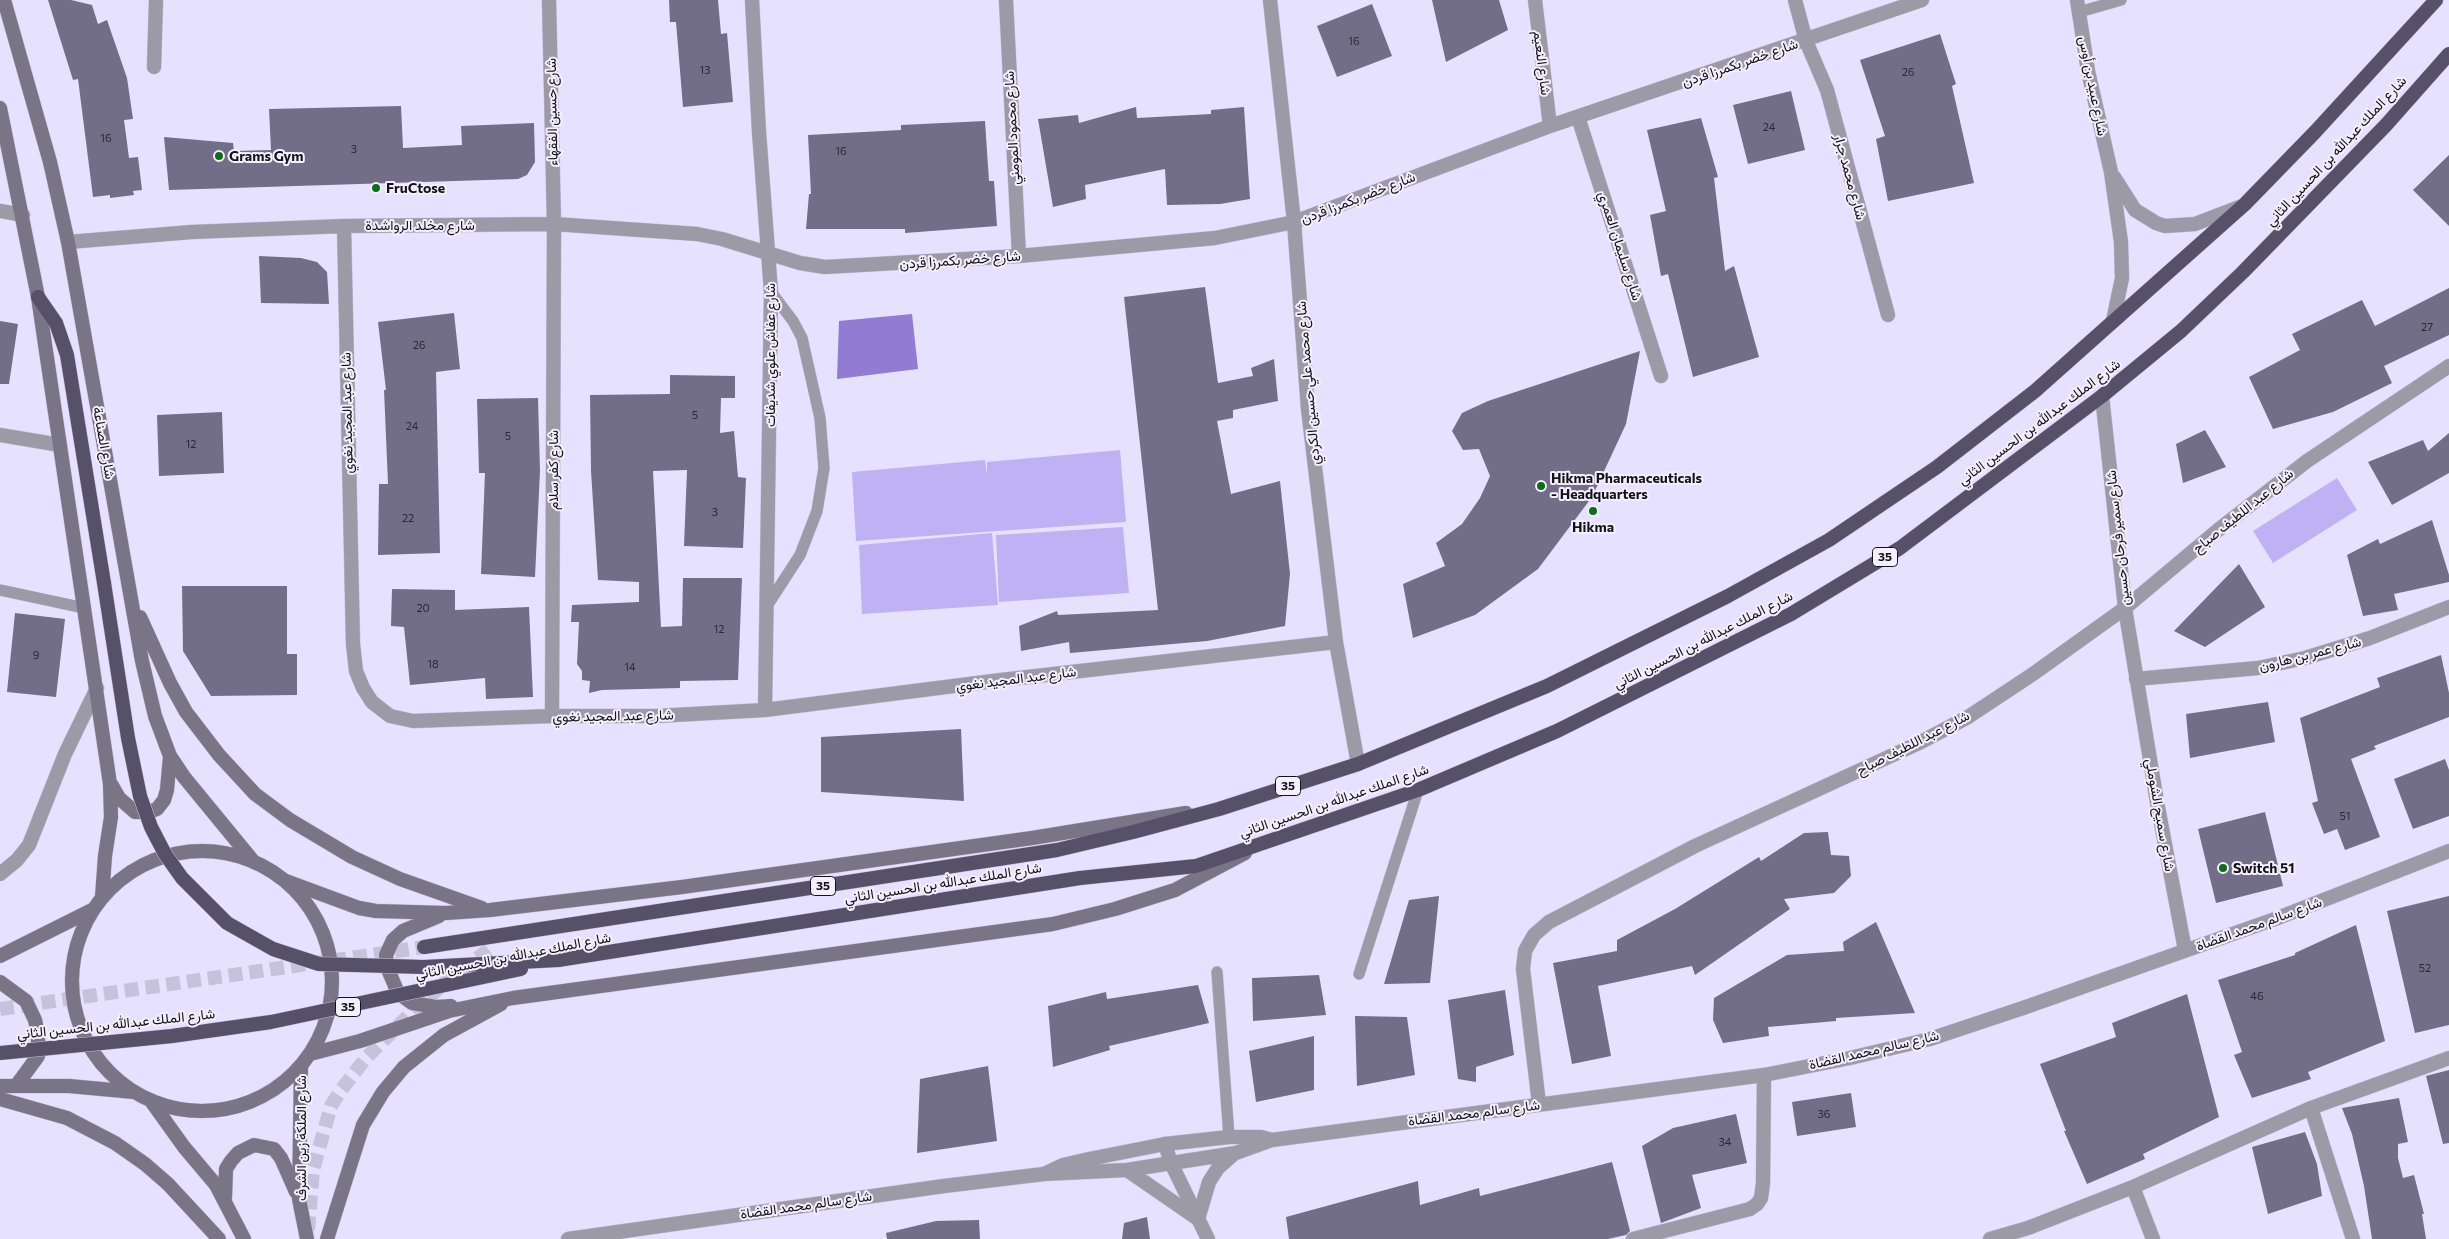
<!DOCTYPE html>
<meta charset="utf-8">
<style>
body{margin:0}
canvas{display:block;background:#e6e1fe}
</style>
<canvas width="2449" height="1239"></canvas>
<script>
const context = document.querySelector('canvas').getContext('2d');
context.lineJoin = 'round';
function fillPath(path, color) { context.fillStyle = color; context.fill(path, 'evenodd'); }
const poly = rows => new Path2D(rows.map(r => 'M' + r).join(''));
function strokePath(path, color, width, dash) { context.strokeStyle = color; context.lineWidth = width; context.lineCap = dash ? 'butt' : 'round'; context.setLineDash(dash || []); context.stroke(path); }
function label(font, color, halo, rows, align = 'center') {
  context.font = font + ' Commissioner,Vazirmatn,sans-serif'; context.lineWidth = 4; context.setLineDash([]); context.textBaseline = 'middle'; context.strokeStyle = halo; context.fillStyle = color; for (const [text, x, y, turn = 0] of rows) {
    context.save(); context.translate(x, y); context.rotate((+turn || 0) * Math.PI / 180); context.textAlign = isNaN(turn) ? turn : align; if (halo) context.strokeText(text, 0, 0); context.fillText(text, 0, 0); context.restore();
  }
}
fillPath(poly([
 [1120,450,1126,522,856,541,852,472,985,460,987,475,987,462],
 [2337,478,2357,510,2273,563,2253,531],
 [1123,527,1129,593,999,602,996,535],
 [992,533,998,605,862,614,859,545]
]), '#c0b1f4');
fillPath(poly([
 [912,314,918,369,837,379,839,321]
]), '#917bd3');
fillPath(poly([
 [48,0,71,0,92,5,98,24,107,20,127,78,133,119,124,120,129,158,138,157,142,190,133,191,134,195,110,198,110,195,93,197,78,79,73,80],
 [669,0,718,0,721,34,727,33,733,102,683,107,676,22,670,22],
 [1432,0,1499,0,1508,30,1446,62],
 [1372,4,1392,56,1337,77,1317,26],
 [1940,34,1956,84,1952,86,1974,183,1888,201,1876,139,1885,136,1860,60],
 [1791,91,1805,150,1748,164,1733,105],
 [401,106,403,148,462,145,461,126,534,123,535,162,527,175,518,179,169,190,164,137,233,143,234,151,271,150,269,109],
 [1136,107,1137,118,1211,114,1211,110,1244,107,1250,199,1220,204,1167,205,1165,169,1085,185,1086,199,1053,207,1038,119,1078,115,1079,123],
 [1701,118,1718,177,1714,178,1725,271,1734,266,1759,357,1693,377,1668,274,1661,276,1650,215,1666,211,1647,130],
 [985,121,989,181,994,181,997,226,905,233,905,229,806,229,809,194,811,194,808,135,901,130,901,125],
 [2449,155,2449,226,2413,190],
 [259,256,301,258,317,262,327,272,329,304,261,303],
 [1205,287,1218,383,1253,376,1251,368,1274,359,1278,401,1233,410,1233,418,1217,421,1231,494,1280,481,1290,574,1285,626,1207,641,1070,653,1069,642,1021,651,1019,626,1057,611,1058,615,1158,610,1124,297],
 [2449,288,2449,335,2384,366,2392,383,2333,412,2273,429,2249,377,2300,350,2292,334,2362,300,2375,326],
 [454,313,460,369,436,372,440,553,378,555,379,484,388,484,384,390,386,390,378,322],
 [0,321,18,324,9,384,0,384],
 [1640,351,1626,424,1592,497,1538,569,1475,615,1413,638,1403,584,1445,566,1436,543,1462,524,1480,498,1490,476,1479,449,1463,450,1452,431,1462,413,1488,401],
 [670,375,735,376,735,398,721,398,720,433,734,431,738,477,746,478,743,548,684,546,687,470,653,471,661,627,682,626,683,578,742,578,738,680,680,681,680,688,602,690,589,693,590,681,582,680,582,671,577,664,579,622,571,622,572,605,639,602,639,582,598,580,591,471,590,395,670,394],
 [538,398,540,471,535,577,481,574,485,473,479,473,477,399],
 [222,412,224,473,159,476,157,415],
 [2205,430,2226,467,2183,483,2176,444],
 [2449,433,2449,473,2392,505,2368,462,2423,440,2428,451],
 [2432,520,2449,575,2449,582,2394,594,2398,610,2363,616,2347,555,2378,539,2380,544],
 [2239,564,2265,607,2205,647,2174,631],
 [182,586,287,586,287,654,297,654,297,695,211,696,183,651],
 [392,589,455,590,455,610,529,607,533,697,486,699,485,678,410,685,404,627,391,626],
 [15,613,65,619,56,697,7,692],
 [2441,655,2449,693,2449,717,2374,746,2376,749,2351,759,2380,837,2345,850,2337,829,2324,834,2312,803,2318,801,2300,718,2380,687,2377,678],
 [2268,702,2275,742,2190,758,2186,714],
 [961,729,964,801,821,792,821,737],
 [2445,759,2449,770,2449,816,2413,829,2394,779],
 [2265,812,2283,886,2216,903,2198,829],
 [1828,832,1831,855,1849,856,1851,876,1834,893,1784,899,1790,909,1695,975,1692,966,1598,986,1611,1056,1572,1064,1553,963,1617,951,1617,940,1675,909,1759,857,1761,861,1804,833],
 [1439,896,1430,983,1384,984,1409,900],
 [2449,896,2449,1025,2415,1033,2387,911],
 [1876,922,1915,1013,1836,1018,1836,1021,1768,1027,1769,1036,1723,1043,1713,1020,1714,998,1787,955,1844,951,1843,942],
 [2356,925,2385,1041,2308,1072,2311,1079,2252,1098,2234,1055,2242,1052,2218,980,2295,955,2295,953],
 [1319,975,1326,1015,1253,1021,1252,978],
 [1198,985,1209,1023,1109,1046,1110,1050,1053,1067,1048,1006,1106,992,1107,999],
 [1505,990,1514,1055,1476,1067,1476,1082,1458,1079,1448,1000],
 [2187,994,2219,1117,2143,1154,2145,1159,2087,1184,2064,1131,2066,1131,2040,1064,2116,1037,2112,1023],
 [1355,1016,1407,1017,1415,1075,1357,1086],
 [1314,1036,1314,1090,1256,1102,1249,1051],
 [988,1066,997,1141,917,1153,920,1079],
 [2449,1070,2449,1143,2443,1144,2426,1076],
 [1851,1093,1856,1127,1797,1136,1792,1102],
 [2399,1098,2408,1142,2398,1144,2398,1158,2403,1178,2414,1175,2424,1214,2422,1214,2426,1239,2372,1239,2364,1186,2352,1134,2342,1108],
 [1736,1114,1747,1163,1692,1175,1701,1208,1661,1223,1642,1146,1673,1128],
 [2305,1132,2317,1164,2322,1196,2268,1214,2252,1147],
 [1612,1162,1630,1231,1626,1235,1608,1239,1289,1239,1286,1217,1418,1181,1420,1205,1479,1188,1480,1196],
 [1147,1217,1150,1239,1122,1239,1124,1223],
 [979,1220,980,1239,887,1239,886,1233,936,1221]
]), '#736e87');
strokePath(poly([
 [0,1009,424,947],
 [308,1230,313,1170,331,1106,341,1090,366,1058,412,1012,448,980,494,946]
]), '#c6c2dc', 14, [14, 7]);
const service = poly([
 [2079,12,2121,0],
 [0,590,84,608],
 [767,606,800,555,817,511,824,468,820,418,802,338,793,321,771,292],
 [1217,972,1229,1137],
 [1359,974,1418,790]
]);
const minor = poly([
 [549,0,554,224,552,716],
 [752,0,759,132,771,292,765,710],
 [1006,0,1019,256],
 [1270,0,1294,222,1308,409,1336,642,1358,764],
 [1535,0,1550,126],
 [1795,0,1806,41,1827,90,1888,315],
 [2077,0,2088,71,2111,172,2121,242,2122,278,2113,321],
 [154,67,156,0],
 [1578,117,1661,376],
 [2114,177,2135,210,2156,223,2165,226,2195,224,2242,206],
 [0,211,23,215],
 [344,226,353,644,356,671,363,688,372,702,390,716,413,721,552,716,656,716,765,710,1001,680,1336,642],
 [68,242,192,232,344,226,554,224,697,234,722,239,800,263,825,267,1019,256,1215,238,1294,222,1550,126,1922,0],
 [2102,396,2125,608,2157,802,2185,950],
 [2136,679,2258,668,2305,658,2370,638,2449,607],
 [0,874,17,860,29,845,65,754,97,688],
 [1539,1104,1523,969,1525,951,1534,935,1549,922,1695,846,1919,743,1968,717,2033,674,2125,608,2218,530,2307,461,2449,366],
 [2311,1108,2353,1239],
 [1165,1144,1171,1163,1208,1239],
 [2133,1187,2153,1239],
 [1633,1239,1750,1209,1757,1204,1761,1198,1763,1183,1764,1075],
 [1990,1239,2028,1228,2133,1187,2311,1108,2449,1058]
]);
const tertiary = poly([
 [0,435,60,445],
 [1127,1170,1198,1219,1209,1182,1218,1168,1235,1153],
 [1044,1174,1063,1165,1089,1159,1165,1144,1229,1137,1261,1137,1272,1140,1764,1075,1850,1058,1930,1039,2023,1008,2275,919,2449,851],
 [568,1239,944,1186,1044,1174,1127,1170,1236,1153,1272,1140]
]);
const secondary = poly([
 [4,0,50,162,68,242,142,661,155,716,170,756,184,777,253,861],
 [0,108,38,297,110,784,111,817,105,856,102,897],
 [140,617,170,683,186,712,219,755,255,794,290,820,352,857,400,879,482,908],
 [111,784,119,798,135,812,149,812,157,809,164,800,167,790,170,756],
 '72 981a130 130 0 1 1 260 0a130 130 0 1 1-260 0Z',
 [286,881,359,908,376,911,446,913,490,910,682,887,1032,838,1186,813],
 [439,916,403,931,393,940,386,955,387,967,398,993,412,1003,436,1007,451,1006],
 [0,956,92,910],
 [0,982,26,1001,35,1020,38,1034,38,1056,16,1086],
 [310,1054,360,1041,449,1011,513,998,1053,924,1115,909,1175,890,1245,853],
 [301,1066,299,1199,307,1239],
 [0,1086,69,1086,134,1092],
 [0,1099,67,1118,115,1143,145,1164,168,1184,219,1239],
 [151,1101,184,1147,216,1185,244,1239],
 [225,1198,226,1169,231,1161,238,1153,254,1145,274,1149,281,1158,296,1192],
 [327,1239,363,1125,383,1092,404,1067,444,1035,501,1004]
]);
const trunk = poly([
 [38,297,56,323,67,355,104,583],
 [424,947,1057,850,1133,832,1219,809,1358,764,1547,686,1728,596,1829,540,1937,467,2035,391,2245,204,2315,132,2436,0],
 [558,960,1080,878,1196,866,1418,790,1557,731,1791,614,1900,548,2102,396,2181,331,2243,272,2386,125,2449,54]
]);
strokePath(service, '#c4c0da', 12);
strokePath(minor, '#c4c0da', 15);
strokePath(tertiary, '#c4c0da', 15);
strokePath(secondary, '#c4c0da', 15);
strokePath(trunk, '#c4c0da', 15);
strokePath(service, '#9c9aa6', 11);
strokePath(minor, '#9c9aa6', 14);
strokePath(tertiary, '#9c9aa6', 14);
strokePath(secondary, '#797587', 14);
strokePath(trunk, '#565168', 14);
const trunkBridge = poly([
 [104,583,128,738,140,796,151,827,165,854,182,878,227,923,273,949,319,964,424,967,558,960],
 [0,1053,172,1036,271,1022,521,969]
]);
strokePath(trunkBridge, '#c4c0da', 15, []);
strokePath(trunkBridge, '#565168', 14);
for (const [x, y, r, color] of [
 [219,156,5,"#0d6d1a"],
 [376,188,5,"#0d6d1a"],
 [1541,486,5,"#0d6d1a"],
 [1593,511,5,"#0d6d1a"],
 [2223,868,5,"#0d6d1a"]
]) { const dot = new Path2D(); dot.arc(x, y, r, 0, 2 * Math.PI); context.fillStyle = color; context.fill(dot); strokePath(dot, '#f3f0fc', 2); }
label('11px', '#2c2836', null, [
 ["16",1354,41],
 ["13",705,70],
 ["26",1908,72],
 ["24",1769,127],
 ["16",106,138],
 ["3",354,149],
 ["16",841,151],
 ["27",2427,327],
 ["26",419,345],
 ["5",695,415],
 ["24",412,426],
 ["5",508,436],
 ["12",191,444],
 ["3",715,512],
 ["22",408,518],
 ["20",423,608],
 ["12",719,629],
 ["9",36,655],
 ["18",433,664],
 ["14",630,667],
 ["51",2345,816],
 ["52",2425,968],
 ["46",2257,996],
 ["36",1824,1114],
 ["34",1725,1142]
]);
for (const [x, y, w] of [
 [1885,557,25],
 [1288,786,25],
 [823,886,25],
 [348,1007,25]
]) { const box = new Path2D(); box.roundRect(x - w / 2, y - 9.5, w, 19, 4); context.fillStyle = '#f3f0fc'; context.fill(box); strokePath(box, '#14111b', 1); }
label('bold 12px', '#14111b', null, [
 ["35",1885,557],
 ["35",1288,786],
 ["35",823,886],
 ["35",348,1007]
]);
label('14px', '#14111b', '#f3f0fc', [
 ["شارع النعيم",1542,63,83],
 ["شارع خضر بكمرزا قردن",1740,63,-19],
 ["شارع عبيد بن أوس",2093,86,79],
 ["شارع حسين الفقهاء",552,112,-91],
 ["شارع محمود المومني",1012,128,-93],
 ["شارع الملك عبدالله بن الحسين الثاني",2336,151,-47],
 ["شارع محمد جرار",1850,177,75],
 ["شارع خضر بكمرزا قردن",1358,198,-21],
 ["شارع مخلد الرواشدة",420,225],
 ["شارع سليمان العمري",1620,246,72],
 ["شارع خضر بكمرزا قردن",960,260,-4],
 ["شارع عفاش علوي شديفات",770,355,-90],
 ["شارع محمد علي حسين الكردي",1308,383,-95],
 ["شارع عبد المجيد نغوي",347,413,-91],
 ["شارع الملك عبدالله بن الحسين الثاني",2039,422,-37],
 ["شارع الصناعة",104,443,80],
 ["شارع كفر سلام",553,470,-90],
 ["شارع عبد اللطيف صباح",2243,511,-39],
 ["شارع سمير فرحان حسين",2118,538,-96],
 ["شارع الملك عبدالله بن الحسين الثاني",1703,640,-27],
 ["شارع عمر بن هارون",2310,654,-14],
 ["شارع عبد المجيد نغوي",1016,679,-7],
 ["شارع عبد المجيد نغوي",613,716,-1],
 ["شارع عبد اللطيف صباح",1913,743,-27],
 ["شارع الملك عبدالله بن الحسين الثاني",1334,801,-19],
 ["شارع سميح الشوملي",2160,815,80],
 ["شارع الملك عبدالله بن الحسين الثاني",943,883,-9],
 ["شارع سالم محمد القضاة",2259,924,-20],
 ["شارع الملك عبدالله بن الحسين الثاني",513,956,-11],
 ["شارع الملك عبدالله بن الحسين الثاني",116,1024,-6],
 ["شارع سالم محمد القضاة",1874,1050,-13],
 ["شارع سالم محمد القضاة",1474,1113,-7],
 ["شارع الملكة زين الشرف",301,1138,-90],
 ["شارع سالم محمد القضاة",806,1205,-8]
]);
label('bold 14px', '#14111b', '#f3f0fc', [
 ["Grams Gym",229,156],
 ["FruCtose",386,188],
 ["Hikma Pharmaceuticals",1551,478],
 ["- Headquarters",1551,494],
 ["Hikma",1593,527,"center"],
 ["Switch 51",2233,868]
], 'left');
</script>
